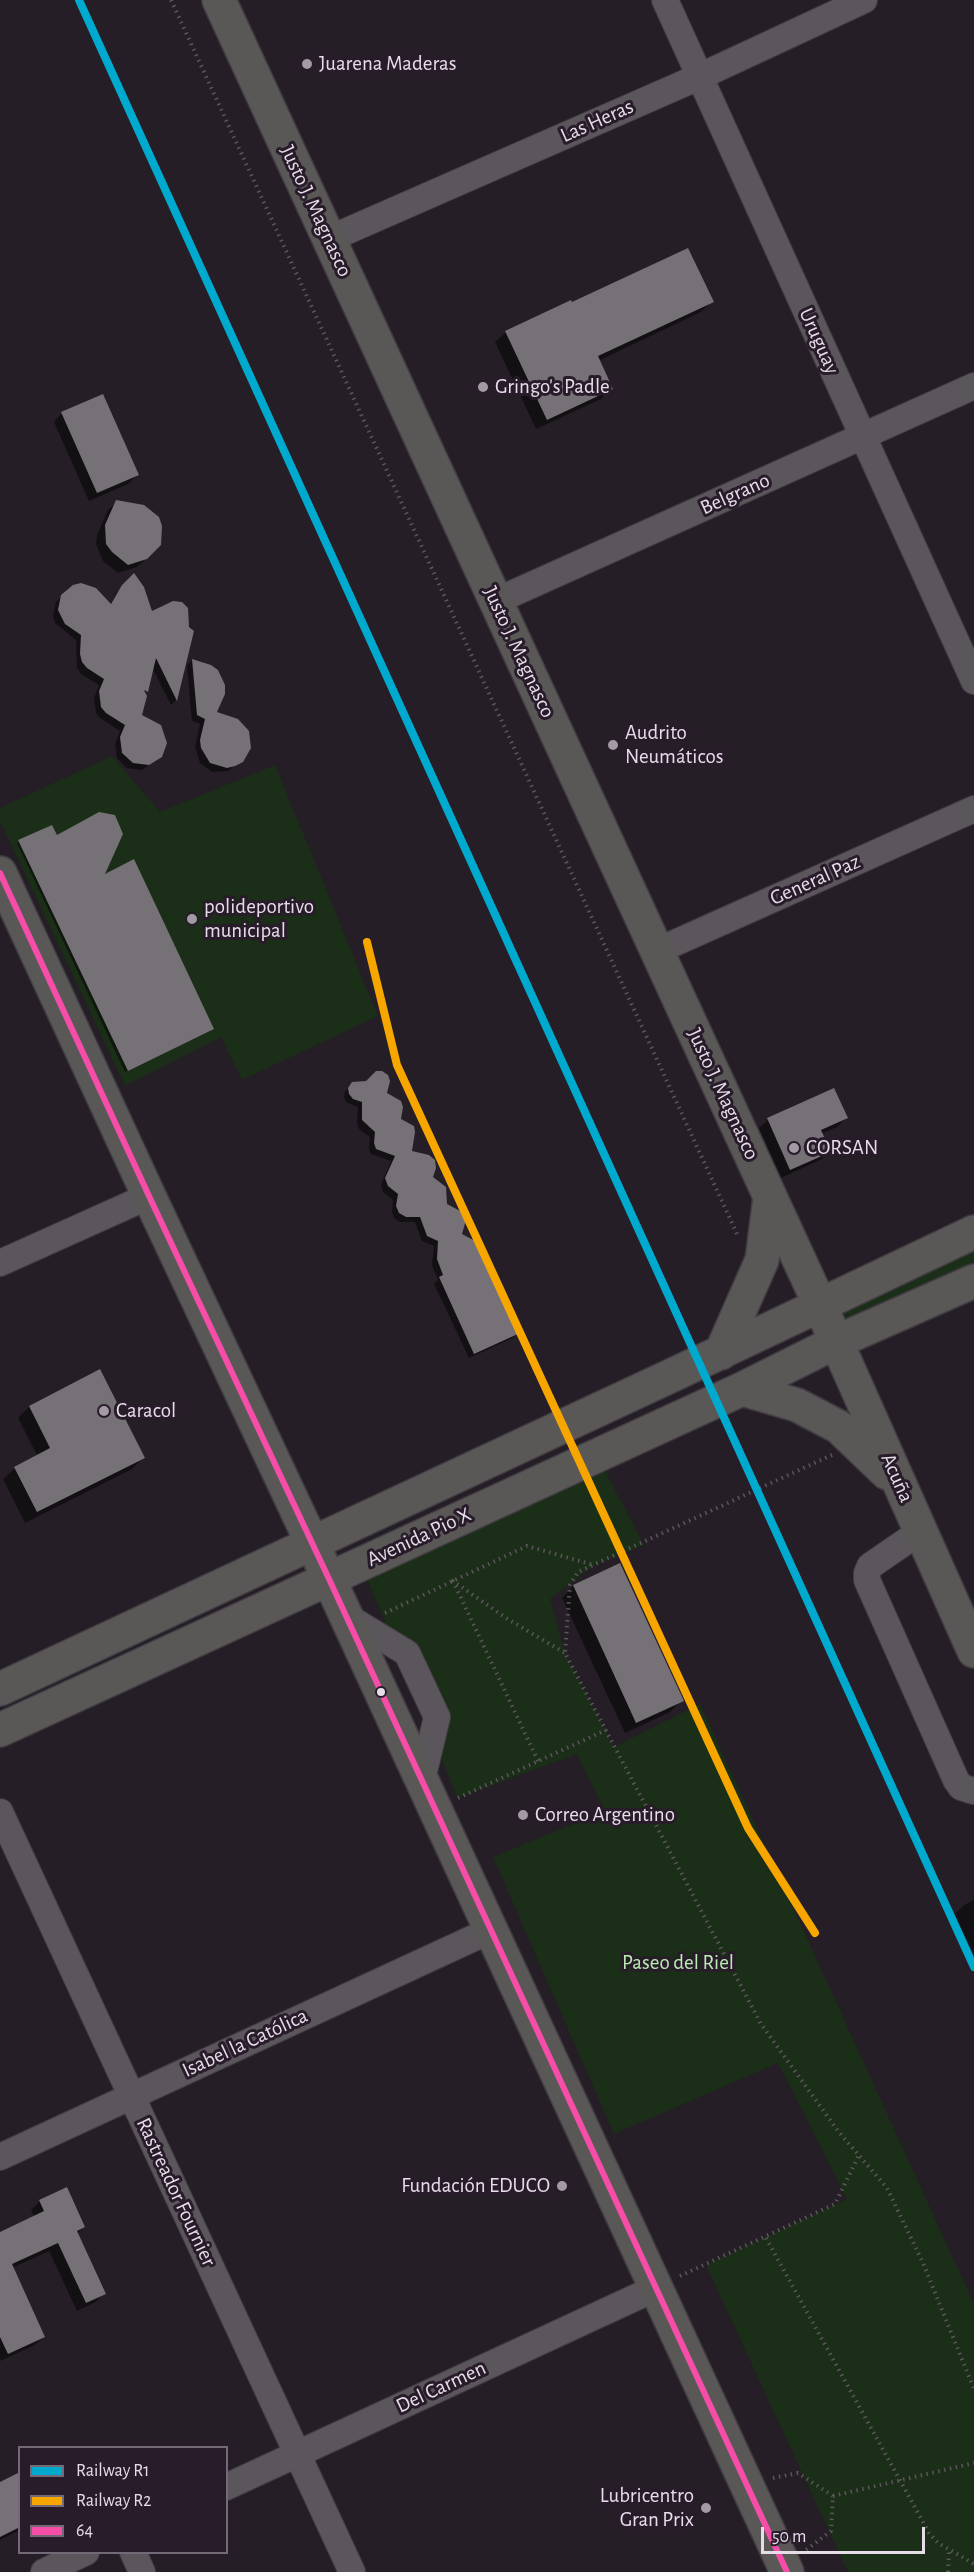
<!DOCTYPE html>
<meta charset="utf-8">
<style>
body{margin:0}
#map{position:relative;width:974px;height:2572px;overflow:hidden;background:#251e26;font-family:"Alegreya Sans",sans-serif}
canvas{display:block}
.legend{position:absolute;left:18px;top:2446px;width:210px;height:108px;box-sizing:border-box;background:#281b2a;border:2px solid #746976;margin:0;padding:8px 10px;list-style:none;font-size:18px;color:#e6dde8}
.legend li{display:flex;align-items:center;gap:12px;height:30px}
.legend b{width:30px;border:2px solid #746976}
.scale{position:absolute;left:761px;top:2527px;width:164px;height:27px;box-sizing:border-box;border:3px solid #e6dde8;border-top:0;padding-left:8px;font-size:18px;line-height:21px;white-space:nowrap;color:#e6dde8;-webkit-text-stroke:4px #281b2a;paint-order:stroke}
</style>
<div id="map">
<canvas width="974" height="2572"></canvas>
<ul class="legend">
<li><b style="height:8px;background:#00a9ce"></b>Railway R1</li>
<li><b style="height:8px;background:#f7a600"></b>Railway R2</li>
<li><b style="height:8px;background:#f54da8"></b>64</li>
</ul>
<div class="scale">50 m</div>
</div>
<script>
const context = document.querySelector('canvas').getContext('2d');
context.lineJoin = 'round';
function fillPath(path, color) { context.fillStyle = color; context.fill(path, 'evenodd'); }
const poly = rows => new Path2D(rows.map(r => 'M' + r).join(''));
function strokePath(path, color, width, dash) { context.strokeStyle = color; context.lineWidth = width; context.lineCap = dash ? 'butt' : 'round'; context.setLineDash(dash || []); context.stroke(path); }
function label(font, color, halo, rows, align = 'center') {
  context.font = font + ' "Alegreya Sans",sans-serif'; context.lineWidth = 6; context.setLineDash([]); context.textBaseline = 'middle'; context.strokeStyle = halo; context.fillStyle = color; for (const [text, x, y, turn = 0] of rows) {
    context.save(); context.translate(x, y); context.rotate((+turn || 0) * Math.PI / 180); context.textAlign = isNaN(turn) ? turn : align; if (halo) context.strokeText(text, 0, 0); context.fillText(text, 0, 0); context.restore();
  }
}
fillPath(poly([
 [112,756,160,812,275,765,378,1016,242,1080,221,1037,125,1086,0,821,0,808],
 [974,1232,974,1281,836,1342,820,1305],
 [597,1455,644,1545,595,1565,550,1599,565,1653,614,1747,700,1704,974,2304,974,2572,848,2572,706,2265,847,2199,778,2063,614,2134,493,1857,605,1811,577,1754,458,1798,361,1564]
]), '#1b2e17');
fillPath(poly([
 [712,301,701,312,598,361,611,389,601,399,536,429,495,342,506,332],
 [62,413,137,475,128,484,89,501,54,422],
 [117,502,143,506,151,511,161,526,154,552,137,567,118,573,103,561,96,544,97,535,108,510],
 [134,576,151,613,193,631,176,700,171,705,152,667,140,716,160,757,142,770,127,768,117,758,115,744,120,731,100,718,96,713,94,698,99,685,81,674,77,668,76,640,55,623,53,616,56,602,62,596,110,605,117,592],
 [192,660,211,666,215,713,240,761,228,771,212,772,200,763,195,747,200,724,192,721,187,666],
 [19,841,102,877,210,1031,125,1072,17,843],
 [350,1086,385,1094,400,1120,411,1152,431,1177,460,1235,518,1333,513,1338,469,1358,434,1284,438,1280,432,1265,434,1246,422,1241,415,1222,400,1222,394,1218,392,1212,393,1200,383,1192,381,1185,391,1161,371,1154,369,1149,370,1137,359,1129,357,1123,358,1107,346,1102,344,1097,345,1092],
 [833,1090,846,1118,837,1127,821,1134,829,1152,820,1160,781,1178,759,1128,768,1120],
 [100,1371,143,1458,132,1469,25,1523,3,1479,15,1468,37,1455,18,1418,29,1407],
 [619,1565,682,1700,670,1712,625,1733,562,1598,573,1586],
 [974,1900,974,1954,955,1914,964,1905],
 [40,2201,84,2227,77,2234,104,2293,96,2302,77,2311,49,2251,12,2268,44,2336,35,2345,0,2361,0,2234,35,2218,31,2210],
 [20,2474,20,2530,0,2540,0,2483]
]), '#0007');
fillPath(poly([
 [688,248,714,302,598,356,613,389,547,420,505,331,571,300,572,302],
 [103,394,139,475,97,493,61,412],
 [116,500,144,505,159,517,162,526,161,545,147,559,128,565,112,552,106,544,105,525],
 [134,573,144,587,152,611,173,601,182,602,188,608,189,627,194,631,177,701,156,658,148,692,144,690,147,696,142,715,161,725,167,743,162,757,149,765,133,763,122,753,120,737,125,725,106,713,101,707,99,691,104,679,87,668,82,662,80,654,81,635,65,624,58,610,61,595,73,585,81,583,96,588,111,604,122,585],
 [192,659,211,665,218,670,225,685,225,694,217,712,238,719,249,731,251,748,243,762,235,766,227,768,210,763,201,748,200,740,205,719,197,715],
 [99,812,115,815,123,834,105,874,134,859,214,1029,128,1071,18,840,52,825,57,835],
 [376,1071,382,1071,388,1075,390,1081,387,1093,401,1101,403,1107,401,1119,414,1126,415,1132,412,1151,429,1155,435,1160,436,1168,433,1177,446,1187,447,1204,464,1213,466,1220,462,1234,477,1242,520,1333,474,1354,439,1277,443,1275,437,1259,438,1241,427,1236,420,1217,406,1217,399,1213,396,1206,398,1194,388,1186,385,1178,395,1156,376,1149,374,1143,375,1132,362,1120,362,1102,353,1099,349,1094,348,1088,352,1082,366,1081],
 [834,1088,848,1118,821,1130,831,1152,790,1170,767,1118],
 [100,1369,145,1458,37,1512,14,1467,50,1448,29,1406],
 [620,1563,684,1701,636,1723,573,1585],
 [67,2187,85,2227,77,2231,106,2294,86,2303,58,2243,12,2264,45,2337,8,2354,0,2337,0,2232,44,2211,39,2200],
 [20,2472,20,2527,0,2537,0,2482]
]), '#767077');
const minor = poly([
 [665,0,974,681],
 [329,239,701,76,864,0],
 [496,601,974,386],
 [657,951,974,809],
 [0,1263,149,1196],
 [921,1531,870,1566,867,1573,867,1580,956,1780,961,1787,974,1791],
 [346,1616,407,1653,437,1717,422,1780],
 [0,1812,352,2572],
 [0,2157,491,1930],
 [226,2487,656,2288],
 [133,2552,142,2572],
 [44,2572,86,2552]
]);
const major = poly([
 [219,0,820,1305,974,1651],
 [0,873,149,1196,329,1579,787,2572],
 [721,1353,762,1260,770,1197],
 [742,1389,797,1405,839,1427,887,1473],
 [0,1689,679,1372,974,1232],
 [0,1730,742,1389,836,1342,974,1281]
]);
strokePath(minor, '#413b42', 28);
strokePath(major, '#413b42', 36);
strokePath(poly([
 [171,0,737,1234],
 [832,1455,578,1572,570,1585,565,1653,761,2024,838,2131,887,2188,923,2263,974,2389],
 [385,1613,527,1546,594,1565],
 [538,1761,453,1581,506,1618,565,1653],
 [458,1798,606,1730],
 [766,2238,929,2533,938,2543,974,2564],
 [680,2276,835,2204,859,2155],
 [773,2478,798,2473,833,2496,831,2531,806,2550],
 [833,2496,974,2463],
 [948,2572,949,2550]
]), '#5b555c', 4, [1.5, 4.5]);
strokePath(minor, '#5b555c', 26);
strokePath(major, '#5a5857', 33);
strokePath(poly([
 [0,873,149,1196,329,1579,787,2572]
]), '#f54da8', 6);
strokePath(poly([
 [79,0,974,1967]
]), '#00a9ce', 8);
strokePath(poly([
 [367,942,397,1065,748,1828,815,1933]
]), '#f7a600', 8);
for (const [x, y, r, color] of [
 [307,64,6,"#a29aa4"],
 [483,387,6,"#a29aa4"],
 [613,745,6,"#a29aa4"],
 [192,919,6,"#a29aa4"],
 [794,1148,6,"#a29aa4"],
 [104,1411,6,"#a29aa4"],
 [381,1692,5,"#e6dde8"],
 [523,1815,6,"#a29aa4"],
 [562,2186,6,"#a29aa4"],
 [706,2508,6,"#a29aa4"]
]) { const dot = new Path2D(); dot.arc(x, y, r, 0, 2 * Math.PI); context.fillStyle = color; context.fill(dot); strokePath(dot, '#281b2a', 2); }
label('21px', '#e6dde8', '#281b2a', [
 ["Juarena Maderas",319,64],
 ["Gringo's Padle",495,387],
 ["Audrito",625,733],
 ["Neumáticos",625,757],
 ["polideportivo",204,907],
 ["municipal",204,931],
 ["CORSAN",806,1148],
 ["Caracol",116,1411],
 ["Correo Argentino",535,1815],
 ["Fundación EDUCO",550,2186,"right"],
 ["Lubricentro",694,2496,"right"],
 ["Gran Prix",694,2520,"right"]
], 'left');
label('21px', '#e6dde8', '#281b2a', [
 ["Las Heras",597,121,-24],
 ["Justo J. Magnasco",316,211,65],
 ["Uruguay",819,341,66],
 ["Belgrano",735,494,-24],
 ["Justo J. Magnasco",519,652,65],
 ["General Paz",815,880,-24],
 ["Justo J. Magnasco",723,1094,65],
 ["Acuña",897,1478,66],
 ["Avenida Pio X",419,1537,-25],
 ["Isabel la Católica",245,2043,-25],
 ["Rastreador Fournier",176,2192,65],
 ["Del Carmen",441,2387,-25]
]);
label('21px', '#b9ecb0', '#281b2a', [
 ["Paseo del Riel",678,1963]
]);
</script>
